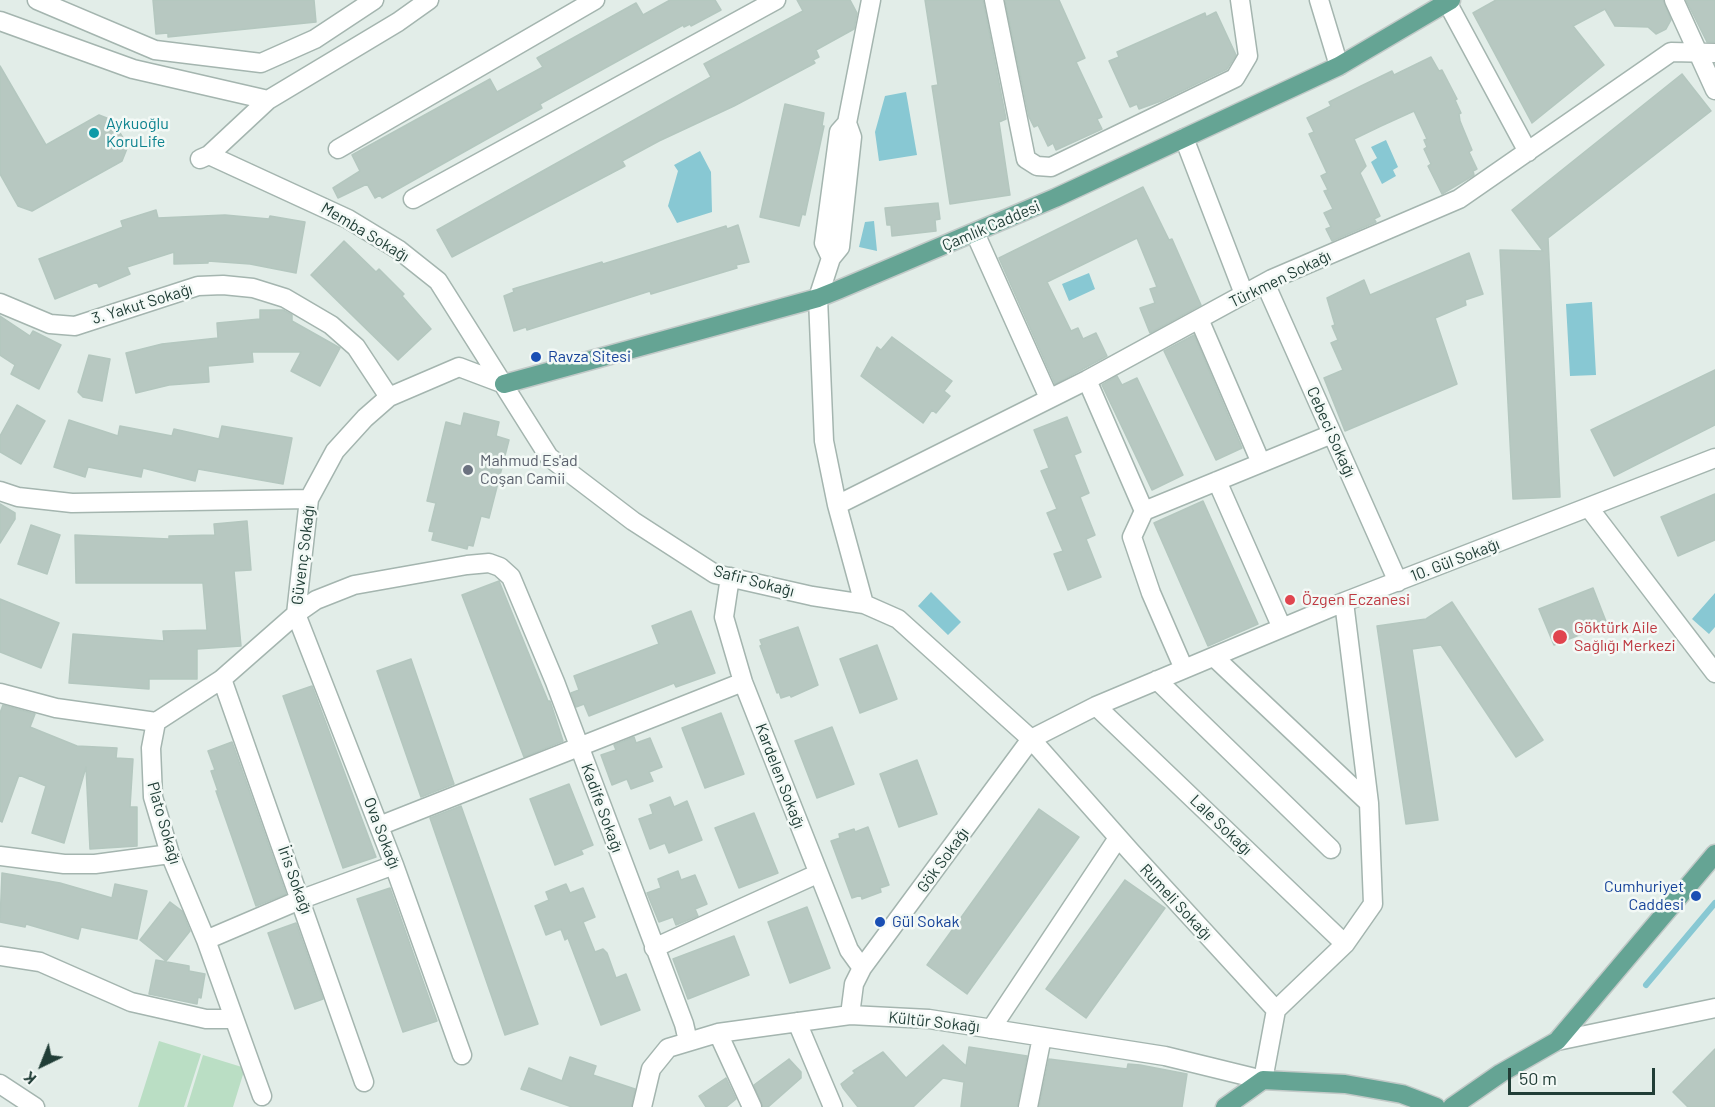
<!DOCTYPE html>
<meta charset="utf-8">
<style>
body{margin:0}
#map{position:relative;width:1715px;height:1107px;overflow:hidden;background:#e2ede8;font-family:Barlow,sans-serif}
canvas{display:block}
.north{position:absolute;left:12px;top:1035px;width:60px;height:60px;-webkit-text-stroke:4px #f3f9f6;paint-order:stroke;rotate:223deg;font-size:16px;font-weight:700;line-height:24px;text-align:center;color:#213e37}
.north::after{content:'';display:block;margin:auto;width:21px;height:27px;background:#213e37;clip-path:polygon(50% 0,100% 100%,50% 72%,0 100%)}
.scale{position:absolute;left:1508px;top:1068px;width:147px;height:27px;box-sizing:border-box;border:3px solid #213e37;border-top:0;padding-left:8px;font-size:18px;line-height:21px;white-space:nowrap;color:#213e37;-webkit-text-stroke:4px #f3f9f6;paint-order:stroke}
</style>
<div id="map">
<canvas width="1715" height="1107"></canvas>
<div class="north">K</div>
<div class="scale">50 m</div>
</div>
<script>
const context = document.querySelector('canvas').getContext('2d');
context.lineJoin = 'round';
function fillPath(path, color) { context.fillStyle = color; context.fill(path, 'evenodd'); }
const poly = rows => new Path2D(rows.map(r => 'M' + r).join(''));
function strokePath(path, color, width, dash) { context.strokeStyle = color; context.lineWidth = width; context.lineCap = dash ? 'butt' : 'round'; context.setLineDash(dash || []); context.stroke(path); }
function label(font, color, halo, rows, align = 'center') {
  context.font = font + ' Barlow,sans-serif'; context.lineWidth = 5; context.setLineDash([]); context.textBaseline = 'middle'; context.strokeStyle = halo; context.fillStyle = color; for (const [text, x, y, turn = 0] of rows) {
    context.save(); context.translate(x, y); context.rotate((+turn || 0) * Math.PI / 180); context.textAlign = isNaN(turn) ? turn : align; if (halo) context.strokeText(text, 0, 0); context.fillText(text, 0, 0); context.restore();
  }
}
fillPath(poly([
 [159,1041,201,1054,184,1107,138,1107],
 [203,1055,245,1068,233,1107,187,1107]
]), '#badec4');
fillPath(poly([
 [906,92,917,155,879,161,875,132,885,96],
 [1386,140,1398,167,1393,170,1396,176,1382,184,1371,162,1377,158,1371,147],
 [700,151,711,172,712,212,677,223,668,206,678,171,674,165],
 [874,221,877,251,859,247,865,222],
 [1089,273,1095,289,1069,301,1062,284],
 [1592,302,1596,375,1570,376,1566,304],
 [931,592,961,622,948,635,918,606],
 [1715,593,1715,627,1709,634,1692,619]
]), '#88c8d3');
strokePath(poly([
 [1646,985,1715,903]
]), '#88c8d3', 6);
const building = poly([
 [153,0,314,0,316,22,168,37,168,33,156,34,153,0],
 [670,0,715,0,721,10,691,26,690,24,684,27,683,25,567,89,540,104,542,108,382,198,380,195,375,198,367,184,338,198,333,188,360,171,352,155,490,79,497,92,543,67,537,58,636,3,643,15,670,0],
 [797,0,850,0,857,13,854,29,816,50,819,57,813,60,815,63,734,106,659,141,622,161,625,166,452,257,437,230,711,77,704,64,803,11,797,0],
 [925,0,983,0,1006,119,999,122,1010,195,950,204,932,86,938,85,925,0],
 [1005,0,1059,0,1085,58,1076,62,1102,117,1097,119,1102,129,1056,150,1053,143,1048,146,1038,125,1034,127,1029,117,1005,0],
 [1496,0,1663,0,1671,20,1666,29,1656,34,1648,27,1615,26,1605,9,1573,26,1604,65,1532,123,1473,13,1496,0],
 [1686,0,1715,0,1715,42,1707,42,1686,0],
 [1216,12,1236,55,1227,69,1161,101,1139,109,1137,104,1130,107,1109,61,1119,57,1117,52,1205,13,1206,17,1216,12],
 [1431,57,1439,71,1442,70,1457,99,1455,100,1461,113,1459,114,1460,121,1472,150,1469,152,1477,169,1473,171,1474,175,1442,194,1428,166,1431,164,1424,149,1427,147,1424,140,1427,139,1414,111,1381,126,1354,139,1366,166,1360,173,1380,216,1374,219,1376,222,1332,241,1326,229,1331,227,1324,213,1333,209,1324,191,1328,190,1321,176,1327,173,1309,134,1314,132,1307,118,1331,106,1329,102,1361,86,1392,71,1394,75,1431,57],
 [0,66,46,145,99,115,112,120,128,146,122,161,32,211,18,206,0,174,0,66],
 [1682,74,1711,111,1548,238,1560,497,1513,499,1500,250,1543,251,1512,210,1682,74],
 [785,104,824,113,822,126,824,126,805,215,802,214,799,226,760,217,785,104],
 [1143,187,1169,240,1172,239,1201,305,1150,333,1140,308,1155,303,1150,289,1157,287,1137,238,1047,282,1071,331,1078,328,1083,339,1096,333,1107,356,1055,384,999,258,1143,187],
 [938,203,940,219,935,220,936,231,892,236,891,225,887,225,885,208,938,203],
 [156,210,158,218,225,215,269,219,270,216,305,222,296,273,250,264,208,261,208,263,174,264,174,252,127,267,130,274,99,287,97,282,55,299,39,259,123,227,121,221,156,210],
 [738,225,749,262,736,265,737,268,651,294,650,291,527,330,526,327,514,331,504,296,514,292,513,289,602,262,603,264,726,226,727,229,738,225],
 [344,241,376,272,379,269,404,294,402,296,431,329,398,360,311,275,344,241],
 [1469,253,1483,294,1465,300,1466,305,1435,318,1457,384,1345,431,1324,378,1343,370,1331,343,1338,340,1332,326,1335,325,1327,298,1364,280,1370,295,1469,253],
 [260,310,283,310,292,315,292,321,340,348,320,386,291,371,301,352,252,352,253,362,208,366,209,382,169,385,136,393,126,353,162,344,218,338,217,323,260,319,260,310],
 [0,316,30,336,33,331,61,345,39,389,11,374,15,365,0,355,0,316],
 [1194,335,1242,448,1216,460,1164,351,1194,335],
 [892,337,952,381,944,391,950,396,936,413,932,410,923,423,861,376,877,347,881,350,892,337],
 [89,355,110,359,102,401,83,397,78,392,89,355],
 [1715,370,1715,425,1614,476,1591,430,1715,370],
 [1117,376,1122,385,1137,378,1183,475,1152,490,1102,385,1117,376],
 [17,405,45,421,21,464,0,452,0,436,17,405],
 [464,413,499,422,496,436,509,440,489,518,481,516,473,546,468,545,467,549,432,540,434,532,429,531,436,503,427,501,446,422,461,426,464,413],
 [1067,417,1081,452,1074,455,1089,493,1080,497,1095,535,1086,539,1101,577,1068,590,1054,554,1063,551,1047,513,1057,509,1041,471,1049,468,1034,430,1067,417],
 [69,420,118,436,120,426,172,436,174,429,219,439,222,426,292,438,283,484,198,469,195,481,143,468,141,477,88,467,85,477,54,467,69,420],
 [1715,494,1715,540,1678,556,1661,517,1715,494],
 [1203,501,1258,624,1208,646,1154,523,1203,501],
 [0,504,15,513,15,519,0,543,0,504],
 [247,521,251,570,234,571,241,646,197,649,197,679,149,679,149,689,69,683,73,634,164,641,163,631,207,630,203,583,76,583,75,535,169,539,169,536,215,535,214,524,247,521],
 [31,525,60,535,47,574,18,564,31,525],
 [499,581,548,701,550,701,563,741,524,757,462,595,499,581],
 [1593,588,1607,624,1554,645,1539,609,1593,588],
 [0,599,59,623,41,668,0,652,0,599],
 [1452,602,1543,740,1516,757,1441,645,1412,649,1438,820,1406,824,1377,626,1426,619,1452,602],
 [691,611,715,673,676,687,674,683,589,716,584,704,576,707,571,693,579,690,574,676,659,644,652,626,691,611],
 [798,627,818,685,791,697,790,695,781,698,779,692,777,693,760,646,762,645,760,640,798,627],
 [877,645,897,699,860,713,840,659,877,645],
 [411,659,454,784,421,797,377,671,411,659],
 [312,686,376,857,343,868,283,696,312,686],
 [3,705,35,714,30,727,77,746,117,748,116,758,133,759,130,807,137,807,137,846,90,849,86,767,64,843,32,833,46,786,19,775,2,822,0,821,0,713,3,705],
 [721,713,744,774,705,788,682,728,721,713],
 [832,727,854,784,817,798,795,741,832,727],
 [634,737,636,743,650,738,662,767,649,772,653,781,631,789,627,779,612,785,601,755,616,750,614,745,634,737],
 [232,742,286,894,256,906,216,791,218,791,211,771,215,770,208,751,232,742],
 [917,760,937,814,899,827,880,774,917,760],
 [569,784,593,845,581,850,583,854,555,865,530,799,569,784],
 [670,797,674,807,687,801,702,840,669,853,665,843,650,849,639,819,653,814,650,805,670,797],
 [461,806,538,1024,505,1035,430,818,461,806],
 [1039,809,1079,837,967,994,927,965,1039,809],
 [754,813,778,873,739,888,715,828,754,813],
 [868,827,889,885,880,888,881,892,862,899,861,895,852,898,831,841,840,838,839,834,854,829,855,832,868,827],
 [678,871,681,880,695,875,707,904,695,909,698,916,676,925,673,917,659,922,647,893,661,888,658,879,678,871],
 [2,873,60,883,112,898,115,884,147,891,137,939,81,927,78,939,26,924,25,927,0,922,2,873],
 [1125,880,1165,908,1086,1018,1046,989,1125,880],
 [566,884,570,893,583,888,595,917,583,922,595,952,603,949,607,953,616,978,626,974,640,1010,601,1025,568,938,565,940,561,929,546,935,535,906,549,900,546,892,566,884],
 [390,888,437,1021,403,1032,357,899,390,888],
 [170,902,182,911,190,931,166,961,140,940,170,902],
 [807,907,830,968,790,983,768,922,807,907],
 [296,923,323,999,295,1009,268,933,296,923],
 [734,936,749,975,688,999,673,959,734,936],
 [156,960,189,966,189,971,205,974,201,998,198,997,197,1004,149,994,156,960],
 [943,1045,966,1066,969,1047,1027,1056,1017,1107,961,1107,964,1082,943,1078,913,1107,858,1107,843,1088,841,1084,855,1073,853,1071,883,1052,906,1078,943,1045],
 [1715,1049,1715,1107,1688,1107,1673,1092,1715,1049],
 [570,1057,596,1066,593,1075,635,1089,631,1107,572,1107,521,1089,529,1068,562,1081,570,1057],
 [789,1059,801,1072,801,1078,768,1107,763,1107,754,1085,789,1059],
 [1049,1059,1127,1069,1128,1064,1140,1065,1187,1074,1182,1107,1039,1107,1049,1059],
 [726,1078,736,1099,726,1107,706,1107,699,1096,726,1078]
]);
fillPath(building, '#b7c8c1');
strokePath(building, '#b4c7bf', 1.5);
const minor = poly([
 [37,0,155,50,261,63,315,39,374,0],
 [994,0,1026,159,1037,166,1051,167,1235,78,1248,56,1240,0],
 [1319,0,1339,66],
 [1674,0,1715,90],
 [1447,2,1528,152],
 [0,21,133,69,268,100,398,22,429,0],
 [847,123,852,137,840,247,831,258,818,298,824,441,837,505,864,604],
 [1184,138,1244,294],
 [338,149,595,0],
 [209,155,348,219,399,250,438,281,549,457,633,521,715,574,812,596,864,604,898,619,1031,739,1131,852,1276,1010,1263,1080,1165,1056,929,1019,850,1015,718,1033,668,1048,651,1069,642,1107],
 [200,159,209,155,268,100],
 [413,199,776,0],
 [975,233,1049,398],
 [831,258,824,243,839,132,847,123,871,0],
 [1265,283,1398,582],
 [0,303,50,324,75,326,198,286,223,285,253,288,285,298,331,325,356,347,389,397],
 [1199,319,1261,463],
 [1087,380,1144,511,1132,537,1151,593,1184,669],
 [1217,481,1282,628],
 [0,491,18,497,72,503,309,499],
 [837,505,1087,380,1272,279,1459,199,1671,52,1715,53],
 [1589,508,1715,673],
 [1144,511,1332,434],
 [730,577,724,617,743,682,849,950,862,968],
 [1214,657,1369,803],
 [222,679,364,1082],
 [1157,680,1331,849],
 [0,693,56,708,156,722],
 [1096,706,1345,944],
 [379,826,743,682],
 [0,856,64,864,95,864,170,854],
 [206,940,302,899,394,865],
 [654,948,817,874],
 [0,956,40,962,131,1002,206,1019,234,1019],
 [1276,1010,1345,944,1373,904,1369,803,1344,602],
 [850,1015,854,984,862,968,1031,739,1096,706,1344,602,1715,458],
 [797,1022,833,1107],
 [991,1029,1118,838],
 [718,1033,752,1107],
 [1557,1041,1715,1008],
 [462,1055,394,865,296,614,309,499,335,451,365,418,389,397,459,367,504,384],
 [0,1084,35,1107],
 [262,1096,206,940,170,854,153,797,151,748,156,722,222,679,296,614,316,600,354,585,467,565,489,563,500,567,511,577,555,682,684,1024,688,1041],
 [1028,1107,1042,1037]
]);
const major = poly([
 [504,384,818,298,838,290,1055,198,1339,66,1451,0],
 [1225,1107,1263,1080,1345,1084,1402,1094,1436,1107],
 [1452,1107,1501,1073,1557,1041,1715,854]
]);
strokePath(minor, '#a4b5af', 21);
strokePath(major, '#c1c9c7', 21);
strokePath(minor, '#fff', 18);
strokePath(major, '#65a494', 18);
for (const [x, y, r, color] of [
 [94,133,6,"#0f9aa8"],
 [536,357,6,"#1a4fb4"],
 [468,470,6,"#6b7280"],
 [1290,600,6,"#e0444e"],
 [1560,637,8,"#e0444e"],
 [1696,896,6,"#1a4fb4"],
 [880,922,6,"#1a4fb4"]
]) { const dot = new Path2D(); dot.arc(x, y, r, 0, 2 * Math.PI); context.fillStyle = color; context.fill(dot); strokePath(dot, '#f3f9f6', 2); }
label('16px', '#0d838f', '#f3f9f6', [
 ["Aykuoğlu",106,124],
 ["KoruLife",106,142]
], 'left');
label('16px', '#213e37', '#f3f9f6', [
 ["Çamlık Caddesi",991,226,-23],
 ["Memba Sokağı",365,232,31],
 ["Türkmen Sokağı",1280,279,-26],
 ["3. Yakut Sokağı",142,304,-17],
 ["Cebeci Sokağı",1331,432,66],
 ["Güvenç Sokağı",303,555,-83],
 ["10. Gül Sokağı",1455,560,-21],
 ["Safir Sokağı",754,581,15],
 ["Kardelen Sokağı",780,776,69],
 ["Kadife Sokağı",602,808,70],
 ["Plato Sokağı",164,823,74],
 ["Lale Sokağı",1221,825,44],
 ["Ova Sokağı",382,833,69],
 ["Gök Sokağı",943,860,-54],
 ["İris Sokağı",295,880,70],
 ["Rumeli Sokağı",1176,902,47],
 ["Kültür Sokağı",934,1022,6]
]);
label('16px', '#164399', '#f3f9f6', [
 ["Ravza Sitesi",548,357],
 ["Cumhuriyet",1684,887,"right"],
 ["Caddesi",1684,905,"right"],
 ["Gül Sokak",892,922]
], 'left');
label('16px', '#5b616d', '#f3f9f6', [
 ["Mahmud Es'ad",480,461],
 ["Coşan Camii",480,479]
], 'left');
label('16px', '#be3a42', '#f3f9f6', [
 ["Özgen Eczanesi",1302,600],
 ["Göktürk Aile",1574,628],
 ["Sağlığı Merkezi",1574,646]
], 'left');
</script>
